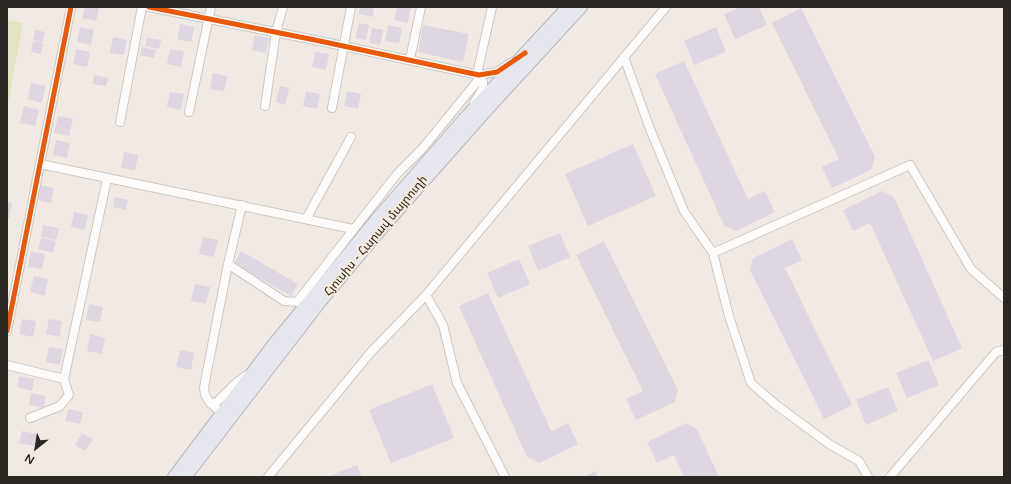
<!DOCTYPE html>
<meta charset="utf-8">
<style>
body{margin:0}
#map{position:relative;width:1011px;height:484px;overflow:hidden;background:#f1eae4;font-family:"Varela Round",sans-serif}
canvas{display:block}
.frame{position:absolute;inset:0;border:8px solid #2b2722;pointer-events:none}
.north{position:absolute;left:16px;top:428px;width:40px;height:40px;-webkit-text-stroke:3px #f7eade;paint-order:stroke;rotate:210deg;font-size:11px;font-weight:700;line-height:16px;text-align:center;color:#2b2722}
.north::after{content:'';display:block;margin:auto;width:14px;height:18px;background:#2b2722;clip-path:polygon(50% 0,100% 100%,50% 72%,0 100%)}
</style>
<div id="map">
<canvas width="1011" height="484"></canvas>
<div class="frame"></div>
<div class="north">N</div>
</div>
<script>
const context = document.querySelector('canvas').getContext('2d');
context.lineJoin = 'round';
function fillPath(path, color) { context.fillStyle = color; context.fill(path, 'evenodd'); }
const poly = rows => new Path2D(rows.map(r => 'M' + r).join(''));
function strokePath(path, color, width, dash) { context.strokeStyle = color; context.lineWidth = width; context.lineCap = dash ? 'butt' : 'round'; context.setLineDash(dash || []); context.stroke(path); }
function label(font, color, halo, rows, align = 'center') {
  context.font = font + ' "Varela Round","Noto Sans Armenian",sans-serif'; context.lineWidth = 4; context.setLineDash([]); context.textBaseline = 'middle'; context.strokeStyle = halo; context.fillStyle = color; for (const [text, x, y, turn = 0] of rows) {
    context.save(); context.translate(x, y); context.rotate((+turn || 0) * Math.PI / 180); context.textAlign = isNaN(turn) ? turn : align; if (halo) context.strokeText(text, 0, 0); context.fillText(text, 0, 0); context.restore();
  }
}
fillPath(poly([
 [7,20,23,23,7,109]
]), '#e2e4c4');
fillPath(poly([
 [85,7,99,7,96,21,82,18],
 [360,7,374,7,373,17,359,14],
 [397,7,411,7,408,23,394,20],
 [741,7,759,7,767,25,735,39,724,14],
 [801,8,875,157,871,170,832,188,822,167,839,159,772,23],
 [359,23,369,25,366,40,355,38],
 [180,24,194,27,191,42,177,39],
 [388,25,402,28,399,43,385,41],
 [423,25,469,34,463,62,418,52],
 [80,27,94,30,91,45,77,42],
 [716,27,726,52,694,65,684,41],
 [372,28,383,30,380,45,369,43],
 [35,30,45,32,43,42,33,40],
 [255,35,269,38,266,53,252,50],
 [113,37,127,40,124,55,110,53],
 [147,38,161,40,159,49,145,46],
 [33,41,43,43,41,54,31,52],
 [142,47,156,50,154,58,140,55],
 [76,49,90,52,87,67,73,64],
 [170,49,184,51,181,67,167,64],
 [315,52,329,54,326,70,312,67],
 [684,61,748,199,765,191,775,212,736,231,724,225,655,74],
 [213,73,227,76,224,91,210,89],
 [94,75,108,78,106,86,93,84],
 [31,83,46,86,42,103,28,99],
 [280,86,289,88,285,105,276,102],
 [306,91,320,94,317,109,303,106],
 [347,91,361,94,358,109,344,106],
 [170,92,184,94,181,110,167,107],
 [24,106,39,110,35,126,20,123],
 [58,116,73,119,69,136,54,133],
 [56,140,70,143,67,158,53,155],
 [633,144,656,196,588,226,565,174],
 [124,152,138,155,135,170,121,168],
 [40,185,54,188,51,203,37,200],
 [882,191,894,197,962,348,933,361,870,223,853,231,843,210],
 [114,197,128,200,126,210,113,207],
 [7,202,12,203,9,218,7,218],
 [74,212,88,215,85,230,71,227],
 [43,225,59,228,56,240,41,237],
 [560,233,570,257,538,271,528,246],
 [203,237,218,240,214,257,199,254],
 [41,238,56,241,53,253,38,249],
 [792,239,802,260,785,268,852,405,824,419,750,270,753,258],
 [604,241,678,390,675,402,636,420,626,399,643,391,576,255],
 [31,251,45,254,42,269,28,267],
 [241,251,298,284,291,296,234,264],
 [519,259,530,284,498,298,487,273],
 [34,276,48,279,45,296,30,292],
 [195,284,210,287,206,304,191,301],
 [488,293,551,431,568,423,578,444,539,463,527,457,459,306],
 [89,304,103,307,100,322,86,320],
 [22,319,36,321,33,337,19,334],
 [49,319,62,321,60,337,46,334],
 [90,334,105,338,102,354,87,351],
 [49,347,63,349,60,365,46,362],
 [180,350,194,353,191,370,176,367],
 [928,360,939,385,907,398,896,373],
 [19,376,34,379,32,391,17,387],
 [432,384,454,438,391,463,369,410],
 [888,387,898,411,866,425,856,400],
 [31,393,46,396,44,408,29,405],
 [68,409,83,412,80,424,65,421],
 [686,423,697,429,719,477,684,477,674,455,657,463,647,442],
 [22,431,37,434,34,446,19,443],
 [82,433,93,439,85,451,75,445],
 [357,465,362,477,327,477],
 [595,471,598,477,583,477]
]), '#ded6e1');
const minor = poly([
 [149,7,315,40,479,75,497,72,512,62],
 [624,57,650,129,684,211,713,253,729,316,751,383,775,404,829,444,859,461,868,477],
 [410,59,421,7],
 [477,74,492,7],
 [474,103,483,88,483,82,479,75],
 [265,106,276,32,283,7],
 [332,108,351,7],
 [189,112,211,7],
 [120,122,142,7],
 [40,164,353,229],
 [306,219,351,137],
 [713,253,910,165,971,269,1004,298],
 [228,264,284,301,297,302,397,174,422,149,480,78],
 [426,295,443,325,457,383,505,477],
 [7,331,71,7],
 [7,365,64,379,107,179],
 [211,404,217,402,236,383,247,375],
 [222,413,211,404,205,395,204,387,228,264,242,205],
 [30,418,60,406,69,395,64,379],
 [268,477,371,352,426,295,666,7],
 [890,477,996,352,1004,350]
]);
const highway = poly([
 [174,477,274,344,377,219,467,116,568,7],
 [185,477,319,303,381,229,490,106,581,7]
]);
strokePath(minor, '#cdc8c3', 10);
strokePath(highway, '#b7b6bb', 14);
strokePath(minor, '#fdfcfb', 8);
strokePath(highway, '#e6e7ee', 12);
strokePath(poly([
 [149,7,315,40,479,75,497,72,525,53],
 [7,331,71,7]
]), '#e8590c', 5);
label('12px', '#2b2722', '#f7eade', [
 ["Հյուսիս - Հարավ մայրուղի",376,236,-50]
]);
</script>
